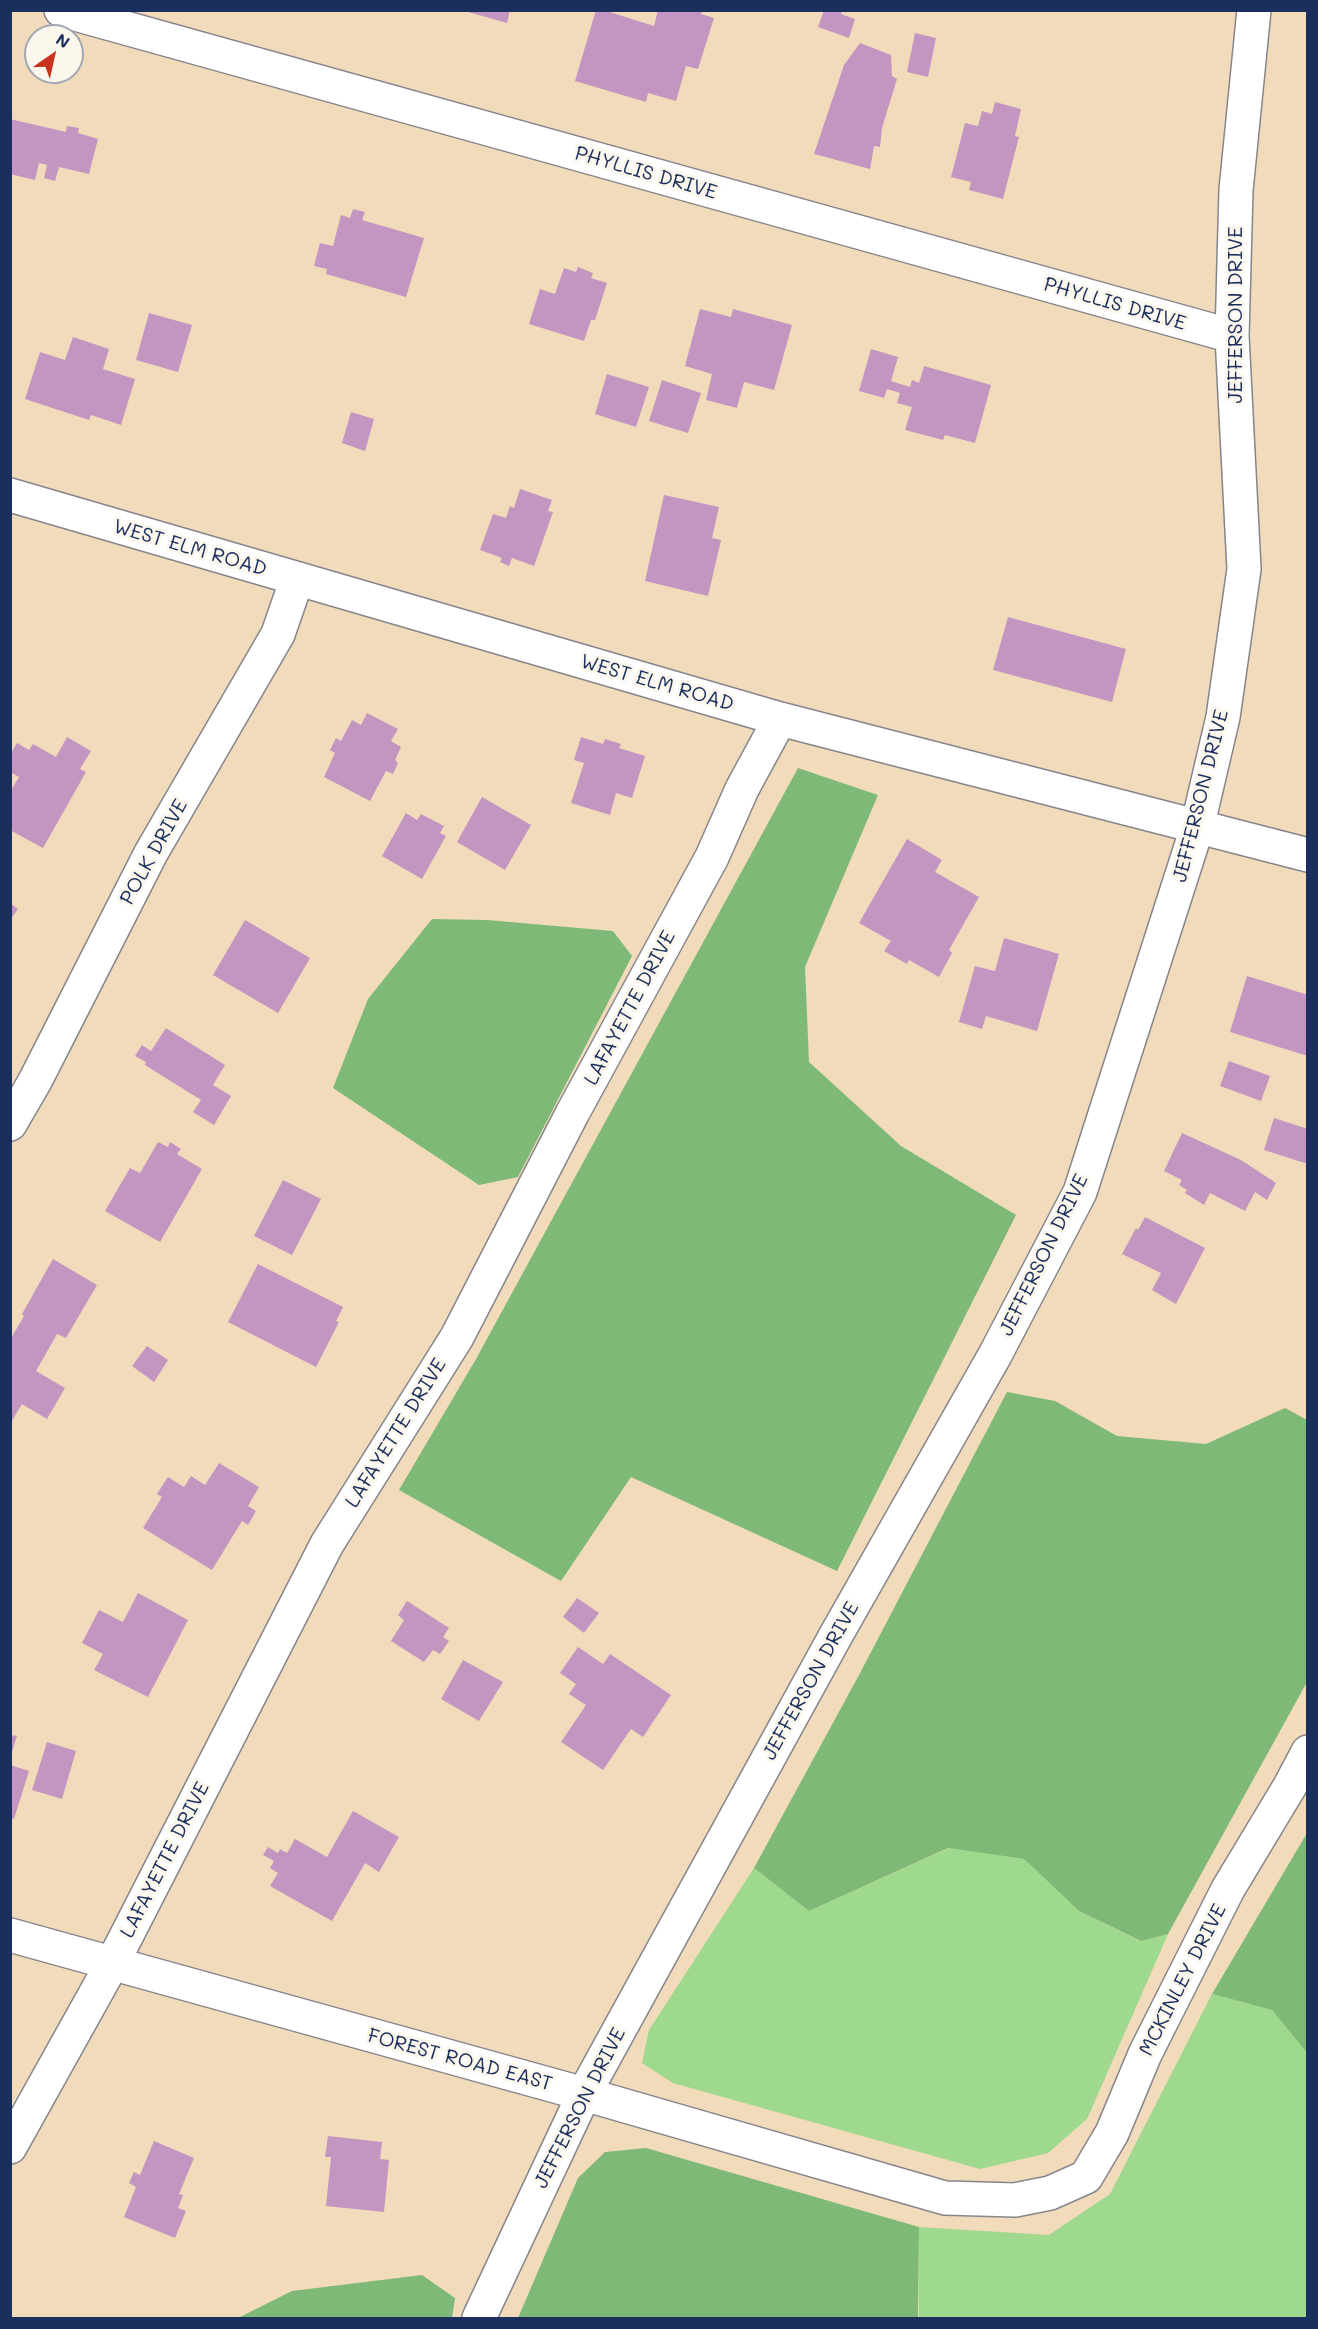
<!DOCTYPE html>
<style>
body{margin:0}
#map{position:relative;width:1318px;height:2329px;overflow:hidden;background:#f1dbbb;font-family:Mali,sans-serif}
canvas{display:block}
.frame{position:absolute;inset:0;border:12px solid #1b2f5e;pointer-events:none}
.north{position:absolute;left:24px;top:24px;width:60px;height:60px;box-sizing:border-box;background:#fbf7ec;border:2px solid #a1a7b3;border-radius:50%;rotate:34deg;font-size:16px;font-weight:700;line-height:24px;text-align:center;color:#1b2f5e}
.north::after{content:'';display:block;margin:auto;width:21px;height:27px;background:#c8321e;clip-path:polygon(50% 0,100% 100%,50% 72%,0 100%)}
</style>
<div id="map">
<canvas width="1318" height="2329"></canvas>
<div class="frame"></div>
<div class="north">N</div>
</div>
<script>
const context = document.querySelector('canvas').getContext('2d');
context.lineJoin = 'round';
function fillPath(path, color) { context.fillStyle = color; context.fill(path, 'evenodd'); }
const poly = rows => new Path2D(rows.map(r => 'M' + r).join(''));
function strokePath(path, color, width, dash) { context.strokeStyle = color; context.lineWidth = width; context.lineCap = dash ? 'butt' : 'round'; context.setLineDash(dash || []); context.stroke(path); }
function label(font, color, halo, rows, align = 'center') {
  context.font = font + ' Mali,sans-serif'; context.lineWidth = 6; context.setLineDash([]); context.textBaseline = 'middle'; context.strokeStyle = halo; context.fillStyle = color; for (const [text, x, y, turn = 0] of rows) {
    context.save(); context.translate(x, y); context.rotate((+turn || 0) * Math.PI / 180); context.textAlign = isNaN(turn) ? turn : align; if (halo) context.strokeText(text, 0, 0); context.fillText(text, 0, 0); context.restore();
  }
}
fillPath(poly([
 [949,1848,1024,1859,1079,1911,1140,1941,1168,1934,1087,2119,1048,2153,980,2169,673,2083,642,2063,649,2030,754,1868,809,1911],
 [1212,1994,1272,2010,1307,2053,1307,2318,919,2318,919,2227,1049,2235,1110,2194]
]), '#9fd98d');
fillPath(poly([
 [798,768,878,795,805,967,809,1062,901,1146,1016,1215,837,1571,631,1477,561,1581,399,1490,476,1359],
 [432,919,487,920,613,931,632,956,518,1177,479,1185,333,1088,368,999],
 [1007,1392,1055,1401,1117,1436,1206,1444,1285,1408,1307,1420,1307,1682,1168,1934,1141,1941,1079,1911,1024,1859,948,1848,809,1911,754,1868,859,1675],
 [1307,1833,1307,2053,1272,2010,1212,1994],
 [646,2148,919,2227,918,2318,518,2318,578,2178,605,2152],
 [422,2275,455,2298,452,2318,238,2318,292,2291]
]), '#7fb978');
fillPath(poly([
 [461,10,510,10,507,23],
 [596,10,603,10,654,26,658,10,702,10,701,14,714,18,698,69,686,66,676,101,648,93,646,102,575,81],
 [824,10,842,10,841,14,855,19,849,38,818,27],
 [915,33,936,38,928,77,907,72],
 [860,43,891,55,892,76,897,79,882,128,880,147,874,146,870,169,814,154,844,65],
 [995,102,1021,109,1015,136,1019,137,1003,199,969,190,971,182,951,177,965,123,978,126,982,111,992,114],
 [10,119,66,132,67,126,79,128,78,133,98,139,89,174,59,167,55,181,44,178,47,165,39,163,35,180,10,174],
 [353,209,365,212,362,220,424,238,406,297,326,274,327,269,314,266,320,243,333,246,341,215,350,218],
 [578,267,593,273,591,278,607,283,595,320,591,320,584,341,529,324,540,289,555,294,564,268,576,272],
 [700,309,731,317,733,309,792,325,774,390,744,382,737,408,706,400,712,374,685,366],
 [149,313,192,325,178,372,136,360],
 [73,337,109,349,103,369,135,379,121,425,91,415,89,420,25,399,40,352,65,360],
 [871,349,898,357,891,381,910,387,912,380,919,383,924,366,991,385,975,443,945,435,943,440,905,430,912,407,897,403,900,393,887,389,884,398,859,391],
 [607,374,649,387,636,427,595,414],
 [662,380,701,393,688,433,649,421],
 [351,412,374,419,365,451,342,443],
 [520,489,552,500,548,511,553,512,534,566,512,558,509,566,500,562,502,558,480,550,493,514,506,518,510,506,514,508],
 [664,495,719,507,712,538,721,540,708,596,645,581],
 [1008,617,1126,649,1112,702,993,670],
 [367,713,398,729,391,741,401,747,395,760,398,763,393,774,386,771,370,801,324,777,335,753,330,750,336,738,341,741,352,720,361,725],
 [67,737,91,751,80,769,86,772,43,848,10,830,10,792,19,777,10,772,10,755,17,743,29,750,33,744,56,757],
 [581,737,603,744,605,739,621,744,619,748,645,756,632,798,616,793,610,815,571,803,584,763,574,760],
 [482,797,531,825,505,870,457,842],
 [406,813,417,820,421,814,444,826,440,833,446,836,422,879,382,856],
 [907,839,942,860,935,872,979,897,949,950,952,953,939,977,909,960,907,964,884,951,891,941,859,923],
 [10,903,18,909,10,920],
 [245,920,310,958,278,1013,213,975],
 [1004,938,1059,954,1037,1031,986,1016,982,1029,959,1022,975,966,995,971],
 [1247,976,1308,995,1308,1056,1230,1032],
 [166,1028,225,1065,213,1085,231,1096,214,1125,193,1112,201,1100,145,1065,146,1062,135,1056,142,1045,151,1051],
 [1229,1061,1270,1076,1261,1101,1220,1086],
 [1274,1118,1308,1129,1308,1164,1264,1150],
 [1182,1133,1241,1160,1276,1183,1267,1200,1255,1192,1245,1211,1210,1193,1204,1205,1185,1193,1187,1190,1179,1185,1182,1180,1164,1171],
 [158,1142,168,1147,170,1142,181,1149,177,1154,202,1169,160,1242,105,1211,130,1168,140,1173],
 [283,1180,321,1199,292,1255,254,1236],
 [1145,1217,1205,1248,1176,1304,1152,1290,1161,1273,1122,1254,1136,1228,1138,1230],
 [53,1259,97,1285,66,1338,57,1334,36,1371,65,1388,47,1419,22,1404,10,1424,10,1340,24,1316,22,1314],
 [258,1264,343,1307,336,1321,339,1322,316,1367,228,1322],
 [147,1346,168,1360,154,1382,132,1366],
 [219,1463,259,1487,248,1506,256,1511,248,1525,242,1521,212,1570,143,1528,162,1497,157,1494,168,1477,184,1487,191,1476,205,1485],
 [138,1593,188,1620,148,1697,94,1670,103,1654,82,1643,99,1610,123,1622],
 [577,1598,599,1613,584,1633,563,1617],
 [407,1601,449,1628,443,1637,449,1641,440,1654,433,1650,424,1662,391,1641,404,1620,398,1615],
 [578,1647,603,1664,610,1654,671,1695,643,1737,631,1729,603,1770,561,1742,586,1705,569,1694,576,1684,560,1673],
 [463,1660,503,1682,479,1721,441,1699],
 [10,1735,17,1736,11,1755,10,1755],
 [47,1742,76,1751,62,1799,32,1790],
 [10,1765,29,1771,14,1819,10,1818],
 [353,1811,399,1837,379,1872,365,1863,332,1921,270,1886,278,1873,270,1868,274,1861,263,1855,268,1847,278,1853,280,1849,287,1853,295,1839,327,1857],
 [328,2136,382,2142,380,2159,389,2160,384,2212,326,2206,331,2157,325,2157],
 [154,2141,194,2158,179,2194,183,2195,178,2208,186,2211,175,2238,124,2217,136,2187,129,2183,134,2172,140,2175]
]), '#c396c1');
const minor = poly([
 [61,10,1232,336],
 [10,495,780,719,1308,855],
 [10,1124,35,1081,151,853,278,634,297,579],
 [10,1935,584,2094,945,2198,1015,2200,1050,2193,1086,2177,1112,2133,1145,2054,1228,1889,1290,1786,1308,1752],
 [10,2147,112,1964,327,1544,457,1337,572,1114,712,857,742,789,780,719],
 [479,2318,584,2094,836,1635,995,1355,1080,1192,1197,828,1223,717,1244,569,1232,336,1236,190,1254,10]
]);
strokePath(minor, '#86858c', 36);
strokePath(minor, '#fff', 33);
label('20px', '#1b2f5e', '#fbf7ec', [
 ["PHYLLIS DRIVE",646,173,16],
 ["PHYLLIS DRIVE",1115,304,16],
 ["JEFFERSON DRIVE",1236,315,-90],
 ["WEST ELM ROAD",190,548,16],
 ["WEST ELM ROAD",657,683,16],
 ["JEFFERSON DRIVE",1201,796,-76],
 ["POLK DRIVE",154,852,-61],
 ["LAFAYETTE DRIVE",630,1008,-62],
 ["JEFFERSON DRIVE",1044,1255,-64],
 ["LAFAYETTE DRIVE",396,1433,-58],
 ["JEFFERSON DRIVE",811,1681,-61],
 ["LAFAYETTE DRIVE",165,1860,-63],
 ["MCKINLEY DRIVE",1183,1980,-63],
 ["FOREST ROAD EAST",460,2060,15],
 ["JEFFERSON DRIVE",580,2108,-63]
]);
</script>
